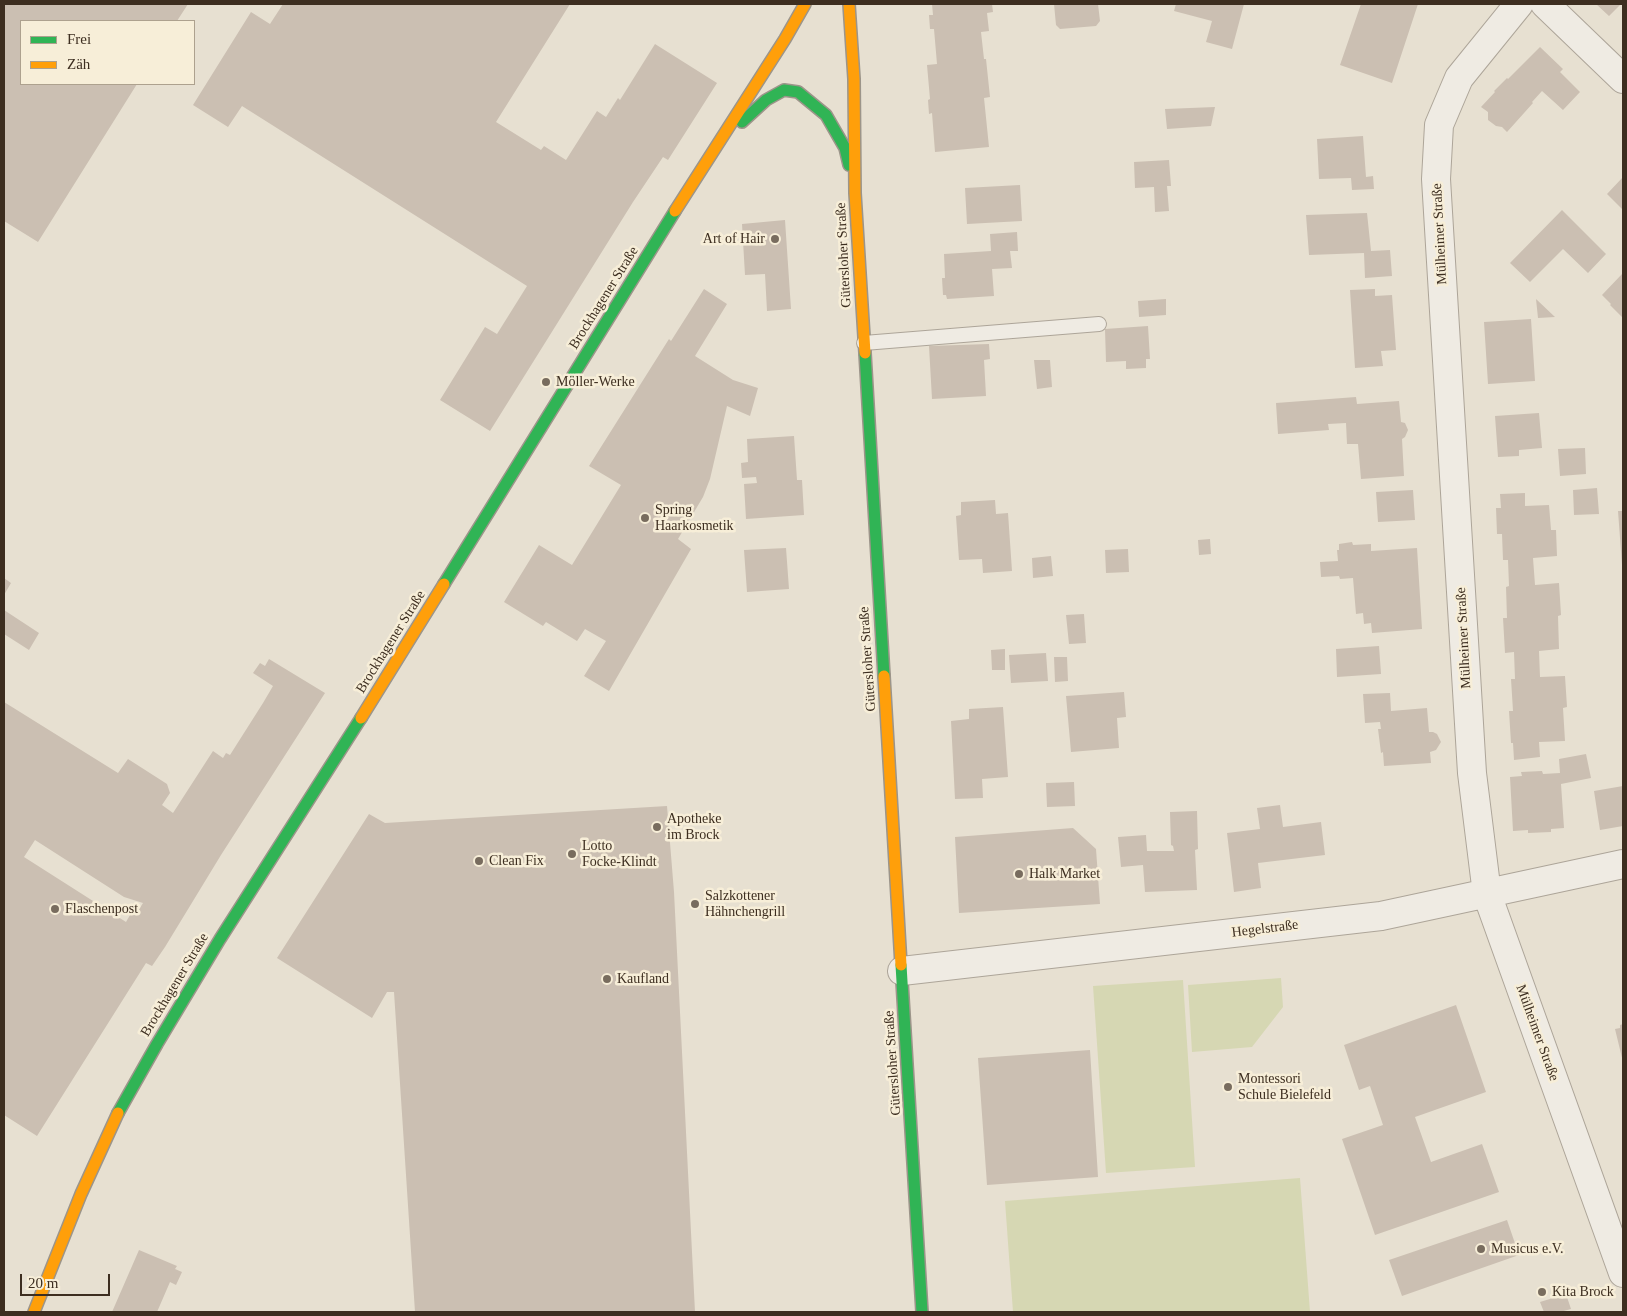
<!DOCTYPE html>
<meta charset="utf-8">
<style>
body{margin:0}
#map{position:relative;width:1627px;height:1316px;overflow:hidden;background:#e7e0d1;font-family:Georgia,serif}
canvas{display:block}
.frame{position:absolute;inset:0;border:5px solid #3d2e20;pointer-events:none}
.legend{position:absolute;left:20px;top:20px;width:175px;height:65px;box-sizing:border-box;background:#f7eed8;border:1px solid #ada18e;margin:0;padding:6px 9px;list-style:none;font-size:15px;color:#3d2e20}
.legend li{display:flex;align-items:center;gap:10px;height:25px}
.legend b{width:25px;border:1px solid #ada18e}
.scale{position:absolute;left:20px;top:1274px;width:90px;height:22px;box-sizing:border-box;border:2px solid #3d2e20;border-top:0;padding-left:6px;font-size:15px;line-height:18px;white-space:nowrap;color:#3d2e20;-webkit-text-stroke:4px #f7eed8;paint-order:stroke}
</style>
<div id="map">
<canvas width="1627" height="1316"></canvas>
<div class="frame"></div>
<ul class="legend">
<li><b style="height:6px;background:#30b455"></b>Frei</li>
<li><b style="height:6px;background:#ff9f0a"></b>Zäh</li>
</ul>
<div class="scale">20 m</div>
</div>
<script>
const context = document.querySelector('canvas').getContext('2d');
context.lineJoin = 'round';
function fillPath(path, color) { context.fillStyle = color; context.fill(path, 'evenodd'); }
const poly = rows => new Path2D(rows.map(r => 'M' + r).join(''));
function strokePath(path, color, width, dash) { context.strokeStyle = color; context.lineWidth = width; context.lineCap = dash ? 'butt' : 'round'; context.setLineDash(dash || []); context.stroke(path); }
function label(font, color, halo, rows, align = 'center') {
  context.font = font + ' Georgia,serif'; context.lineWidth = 5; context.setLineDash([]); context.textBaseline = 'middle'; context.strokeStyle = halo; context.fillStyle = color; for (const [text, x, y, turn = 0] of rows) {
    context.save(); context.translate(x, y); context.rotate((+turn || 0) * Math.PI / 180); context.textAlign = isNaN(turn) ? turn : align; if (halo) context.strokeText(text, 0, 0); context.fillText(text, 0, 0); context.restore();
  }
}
fillPath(poly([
 [1281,978,1283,1007,1252,1047,1192,1052,1188,985],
 [1183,980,1195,1167,1106,1173,1093,986],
 [1300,1178,1310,1312,1013,1312,1005,1201]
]), '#d6d7b3');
fillPath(poly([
 [4,4,188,4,177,21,21,21,21,84,137,84,38,242,4,221],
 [283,4,570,4,496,122,541,150,544,146,566,160,597,111,606,117,618,98,620,100,655,44,717,83,668,160,663,157,633,202,490,431,440,400,485,327,497,334,527,286,242,106,228,127,193,105,251,12,270,24],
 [932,4,992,4,993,12,987,13,989,31,981,32,984,59,986,59,990,97,984,98,989,147,935,152,932,113,929,114,928,100,930,99,927,65,937,64,934,29,930,29,929,15,933,15],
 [1054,4,1098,4,1100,21,1096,26,1060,29,1056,25],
 [1176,4,1244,4,1232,49,1206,42,1212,21,1174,11],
 [1361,4,1418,4,1392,83,1340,65],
 [1596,4,1621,4,1609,16],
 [1540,47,1563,69,1560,72,1580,92,1563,110,1542,91,1532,102,1533,103,1507,132,1502,127,1496,126,1488,120,1488,112,1481,107,1495,92,1494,91,1507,78,1508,79],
 [1215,107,1211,126,1167,129,1165,109],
 [1363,136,1366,177,1373,176,1374,189,1352,190,1351,178,1319,179,1317,139],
 [1169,160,1171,186,1167,186,1169,211,1155,212,1154,187,1135,188,1134,162],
 [1623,177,1623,210,1607,194],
 [1020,185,1022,221,967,224,965,188],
 [1562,210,1606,254,1588,273,1563,249,1530,282,1510,263],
 [1367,213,1371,251,1390,250,1392,276,1365,278,1364,253,1309,255,1306,215],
 [785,220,791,309,767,311,765,274,745,275,742,224],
 [1017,232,1018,251,1010,251,1012,268,992,269,994,296,947,299,946,295,943,295,942,278,945,278,944,254,991,251,990,234],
 [1622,274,1623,275,1623,318,1610,305,1611,304,1602,295],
 [704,289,727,304,695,356,733,380,758,388,750,416,727,406,710,479,703,497,678,539,691,549,609,691,584,676,606,641,585,629,577,641,546,622,543,626,504,602,539,545,572,565,621,485,589,466,669,339,671,341],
 [1375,289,1375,296,1392,295,1396,350,1381,351,1383,366,1355,368,1350,290],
 [1166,299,1166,315,1139,317,1138,301],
 [1536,299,1555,317,1538,318],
 [1531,319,1535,381,1488,384,1484,322],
 [1148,326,1150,359,1146,359,1146,368,1126,369,1126,361,1106,362,1105,329],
 [989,344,990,359,984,360,986,396,932,399,929,346],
 [1034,360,1050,360,1052,387,1037,389],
 [1356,397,1357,404,1399,401,1401,422,1405,423,1408,430,1405,437,1402,439,1404,476,1361,479,1358,444,1347,444,1346,423,1328,424,1329,430,1278,434,1276,403],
 [1539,413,1542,448,1519,450,1519,456,1498,457,1495,416],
 [794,436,797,480,802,480,804,515,746,519,744,484,757,483,756,477,742,478,741,463,748,462,747,439],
 [1585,448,1586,474,1560,476,1558,449],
 [1597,488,1599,514,1574,515,1573,490],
 [1413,490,1415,520,1378,522,1376,492],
 [1525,493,1525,506,1549,505,1551,530,1556,530,1557,556,1533,558,1535,585,1559,583,1561,615,1558,616,1559,649,1539,651,1540,677,1565,676,1567,707,1563,708,1565,741,1539,742,1540,757,1514,760,1513,743,1511,743,1509,711,1513,711,1511,679,1515,679,1514,652,1505,653,1503,618,1507,618,1506,587,1509,586,1508,560,1503,560,1502,534,1497,534,1496,508,1501,508,1500,494],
 [995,500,996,514,1008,513,1012,571,983,573,982,559,959,560,956,516,961,515,961,502],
 [1618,511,1623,511,1623,565,1622,565],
 [1210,539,1211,554,1199,555,1198,540],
 [1352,542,1353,545,1371,544,1371,551,1417,548,1422,629,1372,633,1371,623,1364,624,1363,613,1356,614,1353,578,1340,579,1339,576,1321,577,1320,562,1338,561,1337,550,1339,550,1339,544],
 [786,548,789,589,747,592,744,550],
 [1128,549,1129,572,1106,573,1105,550],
 [1051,556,1053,576,1033,578,1032,558],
 [4,578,11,583,4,595],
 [4,610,39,633,29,650,4,634],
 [1084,614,1086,643,1069,644,1066,615],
 [1379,646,1381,674,1337,677,1336,649],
 [1005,649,1005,670,992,670,991,650],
 [1046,653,1048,681,1011,683,1009,655],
 [1054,657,1067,657,1068,681,1055,682],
 [269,659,325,693,221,855,165,947,152,966,146,963,37,1136,4,1115,4,702,118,773,128,759,167,784,170,793,162,805,173,813,213,751,223,758,226,753,230,755,263,703,273,686,253,673,260,663,265,666],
 [35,840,124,897,143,903,138,911,134,908,126,922,24,857],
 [1124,692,1126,717,1117,718,1119,748,1071,752,1066,696],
 [1390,693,1391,711,1427,708,1429,732,1433,732,1437,734,1441,742,1436,750,1430,752,1431,763,1384,766,1383,752,1381,753,1378,729,1381,729,1380,722,1365,723,1363,694],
 [1003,707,1008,777,982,779,983,798,955,799,951,721,969,719,969,709],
 [1586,754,1591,778,1561,784,1564,828,1551,829,1551,832,1528,833,1528,830,1513,831,1510,777,1522,776,1521,772,1542,771,1543,774,1560,773,1559,759],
 [1074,782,1075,806,1047,807,1046,783],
 [1623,786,1623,826,1600,830,1594,791],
 [1280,805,1283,827,1321,822,1325,855,1258,863,1261,888,1234,892,1227,833,1260,829,1257,808],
 [667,806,674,892,695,1312,415,1312,394,992,387,992,372,1018,277,958,369,814,385,823],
 [1197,811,1198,849,1195,850,1197,890,1145,892,1143,865,1121,867,1118,837,1146,835,1147,851,1174,851,1173,846,1171,845,1170,812],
 [1073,828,1096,849,1100,904,959,913,955,837],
 [1456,1005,1486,1092,1415,1117,1431,1162,1482,1144,1499,1192,1375,1235,1342,1139,1383,1125,1370,1086,1359,1090,1344,1045],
 [1623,1024,1623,1062,1615,1029,1620,1028,1620,1025],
 [1090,1050,1098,1177,987,1185,978,1058],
 [1507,1220,1519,1255,1402,1296,1389,1260],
 [139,1250,177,1266,175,1269,182,1272,176,1285,170,1282,157,1312,112,1312],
 [1566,1294,1571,1309,1560,1312,1544,1312,1540,1302]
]), '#cbbfb2');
const lane = poly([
 [864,343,1099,324]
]);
const street = poly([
 [1519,4,1459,78,1439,125,1436,179,1472,773,1487,894,1623,1273],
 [1545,4,1623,79],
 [902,971,1381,916,1623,864]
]);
const fast = poly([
 [742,122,766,100,784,90,798,92,826,115,845,148,849,165],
 [865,353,884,676],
 [444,584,675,211],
 [901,965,922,1312],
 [118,1113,157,1044,220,939,361,718]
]);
const slow = poly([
 [849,4,854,79,855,193,865,353],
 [675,211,785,39,805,4],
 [884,676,901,965],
 [361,718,444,584],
 [34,1312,81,1194,118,1113]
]);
strokePath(lane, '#ada599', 16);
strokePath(street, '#ada599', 30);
strokePath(fast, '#9c958a', 14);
strokePath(slow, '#9c958a', 14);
strokePath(lane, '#efebe3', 14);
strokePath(street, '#efebe3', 28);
strokePath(fast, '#30b455', 11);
strokePath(slow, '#ff9f0a', 11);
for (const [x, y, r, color] of [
 [775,239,5,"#786c5e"],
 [546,382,5,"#786c5e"],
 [645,518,5,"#786c5e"],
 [657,827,5,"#786c5e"],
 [572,854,5,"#786c5e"],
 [479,861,5,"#786c5e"],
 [1019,874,5,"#786c5e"],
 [695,904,5,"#786c5e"],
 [55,909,5,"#786c5e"],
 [607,979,5,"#786c5e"],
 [1228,1087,5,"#786c5e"],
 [1481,1249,5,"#786c5e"],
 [1542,1292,5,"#786c5e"]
]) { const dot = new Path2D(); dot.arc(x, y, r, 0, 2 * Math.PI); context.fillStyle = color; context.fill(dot); strokePath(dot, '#f7eed8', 2); }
label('14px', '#3d2e20', '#f7eed8', [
 ["Mülheimer Straße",1440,234,-93],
 ["Gütersloher Straße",844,255,-93],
 ["Brockhagener Straße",604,298,-58],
 ["Mülheimer Straße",1464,638,-93],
 ["Brockhagener Straße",391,642,-58],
 ["Gütersloher Straße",868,659,-94],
 ["Hegelstraße",1265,929,-7],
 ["Brockhagener Straße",175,985,-59],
 ["Mülheimer Straße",1537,1033,70],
 ["Gütersloher Straße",893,1063,-94]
]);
label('14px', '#3d2e20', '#f7eed8', [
 ["Art of Hair",765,239,"right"],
 ["Möller-Werke",556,382],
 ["Spring",655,510],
 ["Haarkosmetik",655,526],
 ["Apotheke",667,819],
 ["im Brock",667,835],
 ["Lotto",582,846],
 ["Focke-Klindt",582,862],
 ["Clean Fix",489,861],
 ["Halk Market",1029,874],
 ["Salzkottener",705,896],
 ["Hähnchengrill",705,912],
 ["Flaschenpost",65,909],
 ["Kaufland",617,979],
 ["Montessori",1238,1079],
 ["Schule Bielefeld",1238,1095],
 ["Musicus e.V.",1491,1249],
 ["Kita Brock",1552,1292]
], 'left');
</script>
